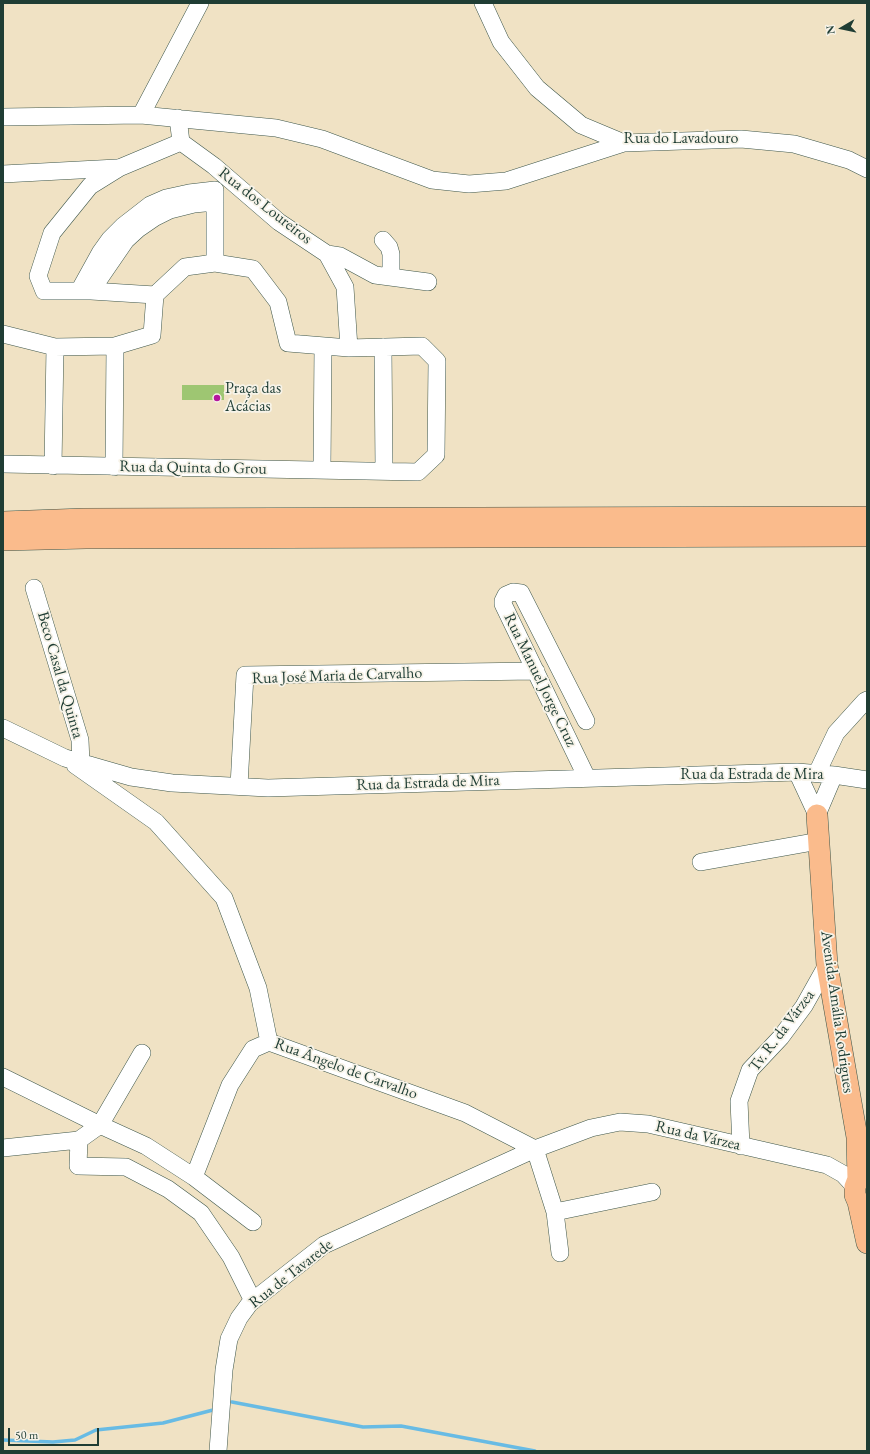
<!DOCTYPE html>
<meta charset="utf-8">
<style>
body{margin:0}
#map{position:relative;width:870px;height:1454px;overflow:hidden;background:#f0e2c4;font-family:"EB Garamond",serif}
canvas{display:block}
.frame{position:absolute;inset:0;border:4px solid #1f3d34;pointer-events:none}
.north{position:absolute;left:822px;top:8px;width:40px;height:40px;-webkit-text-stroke:3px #f7f3e8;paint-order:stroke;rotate:261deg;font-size:11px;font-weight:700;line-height:16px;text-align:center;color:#1f3d34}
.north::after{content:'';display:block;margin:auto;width:14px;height:18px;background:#1f3d34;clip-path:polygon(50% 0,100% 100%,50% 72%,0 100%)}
.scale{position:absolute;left:8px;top:1428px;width:91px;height:18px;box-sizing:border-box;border:2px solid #1f3d34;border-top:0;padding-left:5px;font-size:12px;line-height:14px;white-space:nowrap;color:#1f3d34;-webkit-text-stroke:3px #f7f3e8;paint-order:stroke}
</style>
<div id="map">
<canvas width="870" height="1454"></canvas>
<div class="frame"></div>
<div class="north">N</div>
<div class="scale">50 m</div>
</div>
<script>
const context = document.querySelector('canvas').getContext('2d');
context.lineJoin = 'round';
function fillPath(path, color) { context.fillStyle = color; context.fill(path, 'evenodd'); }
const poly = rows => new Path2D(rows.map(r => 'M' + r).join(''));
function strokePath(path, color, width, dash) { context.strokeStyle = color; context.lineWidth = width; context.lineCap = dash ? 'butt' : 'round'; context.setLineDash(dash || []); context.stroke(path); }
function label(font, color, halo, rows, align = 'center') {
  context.font = font + ' "EB Garamond",serif'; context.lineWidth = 3.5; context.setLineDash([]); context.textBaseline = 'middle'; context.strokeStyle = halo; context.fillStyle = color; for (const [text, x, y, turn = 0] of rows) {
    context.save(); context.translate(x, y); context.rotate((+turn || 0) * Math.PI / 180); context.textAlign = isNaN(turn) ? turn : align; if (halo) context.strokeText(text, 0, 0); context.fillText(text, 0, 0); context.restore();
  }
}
fillPath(poly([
 [182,385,224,385,224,400,182,400]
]), '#9ec672');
strokePath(poly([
 [232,1402,363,1427,401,1426,535,1451],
 [3,1440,53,1442,75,1440,96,1430,163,1423,213,1410]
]), '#68bbe4', 3.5);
const minor = poly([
 [483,3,501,42,537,88,581,125,624,143,741,139,794,144,849,160,867,169],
 [141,115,200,3],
 [3,117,141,115,276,128,322,139,432,180,469,184,506,181,624,143],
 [181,142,214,166,279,222,327,254,345,287,349,348],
 [3,174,117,168],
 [215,191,215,263],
 [383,240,389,247,391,254,391,277],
 [327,254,340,256,375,275,428,282],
 [79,291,100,253,110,239,123,226,150,205,166,198,189,193,215,190],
 [91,291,126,240,138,229,154,218,170,210,194,204,215,202],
 [155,295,91,291,44,291,38,276,52,233,90,186,119,168,181,142,178,118],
 [3,334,55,347,115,346,152,335,155,295,185,267,215,263,253,269,278,302,288,343,349,348,422,346,437,361,436,455,418,472,3,464],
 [383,347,384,471],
 [53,466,55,347],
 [114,467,115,346],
 [322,470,323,346],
 [34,588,80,740,81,763],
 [586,721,521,593,513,592,506,595,503,601,503,604,587,778],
 [3,728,65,758,131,777,172,783,268,788,797,772,834,775,867,780],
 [75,765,156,822,224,898,258,988,269,1042,465,1113,535,1149],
 [797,772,817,815],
 [817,773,836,733,865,701,867,700],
 [239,786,245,675,536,671],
 [817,815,834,775],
 [701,862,819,841],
 [3,1077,100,1125,146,1146,194,1177,253,1222],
 [79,1140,78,1166,126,1167,168,1189,201,1213,231,1257,253,1301],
 [741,1146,739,1101,750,1070,781,1037,804,1006,827,965],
 [3,1148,79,1140,100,1125,142,1053],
 [535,1149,555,1212,560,1253],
 [194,1177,230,1085,253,1049,269,1042],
 [555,1212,652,1192],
 [218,1451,224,1370,229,1339,239,1318,250,1303,324,1245,535,1149,591,1128,620,1122,648,1124,827,1165,843,1174,855,1187]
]);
const major = poly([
 [3,522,84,519,867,517],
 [3,540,86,538,867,536],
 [817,815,827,965,857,1137,858,1179],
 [867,1173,858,1179,855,1187,855,1195,858,1202,867,1210],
 [858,1202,867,1243]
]);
strokePath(minor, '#3e564a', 18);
strokePath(major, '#3e564a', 22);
strokePath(minor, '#fff', 17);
strokePath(major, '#fabb8c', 21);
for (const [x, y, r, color] of [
 [217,398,4,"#b5179e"]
]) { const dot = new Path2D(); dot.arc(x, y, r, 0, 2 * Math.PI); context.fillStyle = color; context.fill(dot); strokePath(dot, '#f7f3e8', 1.5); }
label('16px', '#1f3d34', '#f7f3e8', [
 ["Rua do Lavadouro",681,139],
 ["Rua dos Loureiros",265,206,38],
 ["Rua da Quinta do Grou",193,468,1],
 ["Beco Casal da Quinta",60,675,74],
 ["Rua José Maria de Carvalho",337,676,-2],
 ["Rua Manuel Jorge Cruz",540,680,64],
 ["Rua da Estrada de Mira",752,775],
 ["Rua da Estrada de Mira",428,783,-2],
 ["Avenida Amália Rodrigues",837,1012,82],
 ["Tv. R. da Várzea",782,1031,-53],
 ["Rua Ângelo de Carvalho",346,1069,20],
 ["Rua da Várzea",698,1136,13],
 ["Rua de Tavarede",291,1274,-38]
]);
label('16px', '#1f3d34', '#f7f3e8', [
 ["Praça das",225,389],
 ["Acácias",225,407]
], 'left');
</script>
